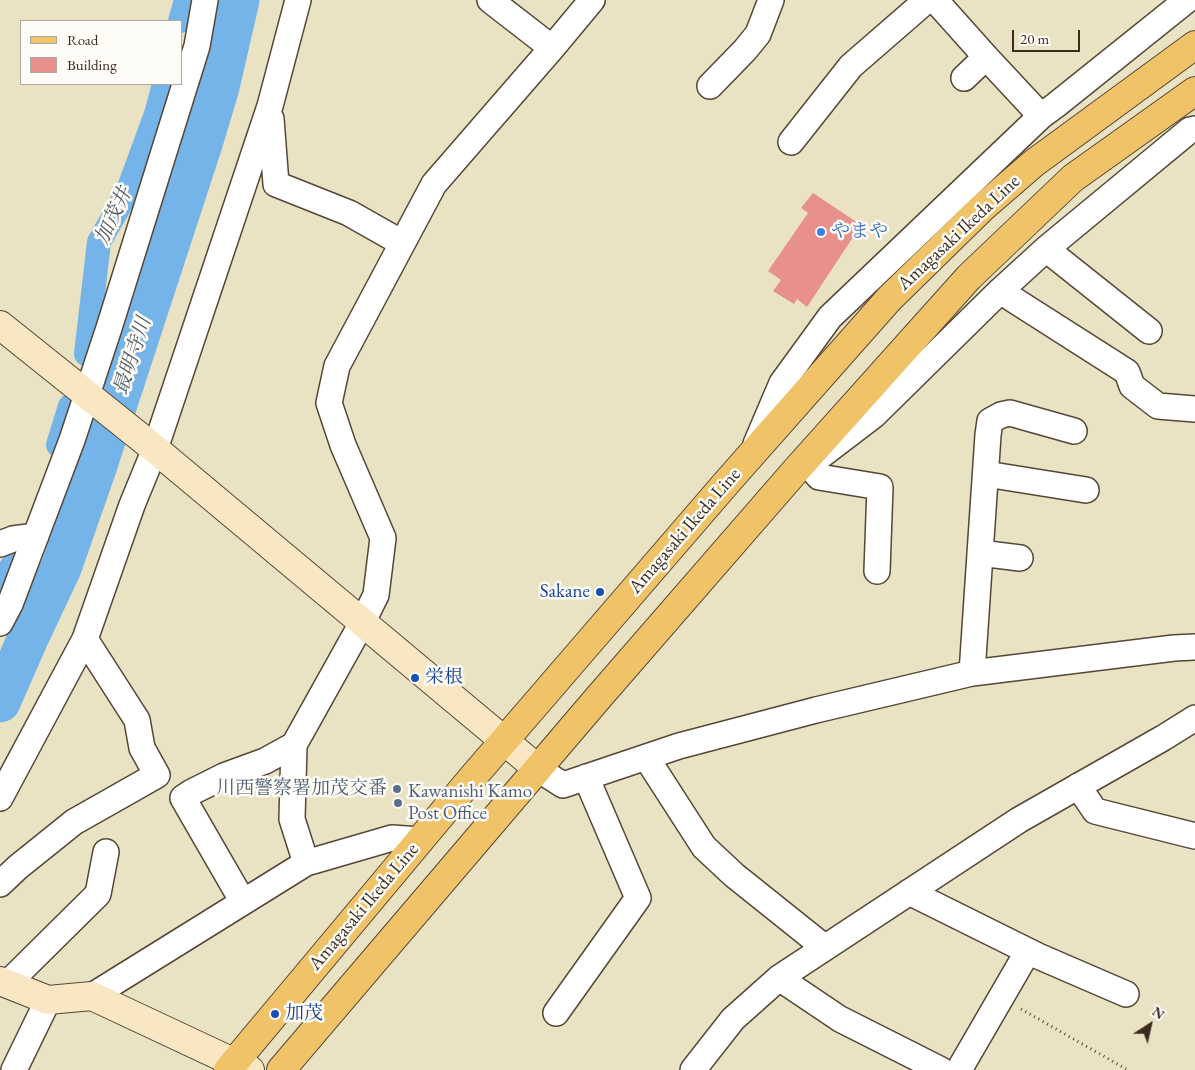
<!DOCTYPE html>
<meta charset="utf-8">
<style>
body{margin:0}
#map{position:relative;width:1195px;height:1070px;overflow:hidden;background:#e9e3c3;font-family:"EB Garamond",serif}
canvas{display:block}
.legend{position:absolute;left:20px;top:20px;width:162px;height:65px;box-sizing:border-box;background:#fdfcf7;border:1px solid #afa8a0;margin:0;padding:6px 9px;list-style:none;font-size:15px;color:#3b2a1e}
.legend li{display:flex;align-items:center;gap:10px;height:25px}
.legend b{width:25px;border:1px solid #afa8a0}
.north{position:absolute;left:1125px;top:1000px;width:50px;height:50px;-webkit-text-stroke:4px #fdfcf7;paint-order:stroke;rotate:35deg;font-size:14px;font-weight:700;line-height:20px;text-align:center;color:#3b2a1e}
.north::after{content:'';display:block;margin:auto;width:18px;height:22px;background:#3b2a1e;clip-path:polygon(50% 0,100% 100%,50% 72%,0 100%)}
.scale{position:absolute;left:1012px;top:30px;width:68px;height:22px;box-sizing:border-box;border:2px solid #3b2a1e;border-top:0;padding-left:6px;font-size:15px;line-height:18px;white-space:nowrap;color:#3b2a1e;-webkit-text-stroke:4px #fdfcf7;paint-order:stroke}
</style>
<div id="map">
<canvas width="1195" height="1070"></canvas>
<ul class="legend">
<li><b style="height:6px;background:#f1c369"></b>Road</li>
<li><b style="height:14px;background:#e8908d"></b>Building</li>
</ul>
<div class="north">N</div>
<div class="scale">20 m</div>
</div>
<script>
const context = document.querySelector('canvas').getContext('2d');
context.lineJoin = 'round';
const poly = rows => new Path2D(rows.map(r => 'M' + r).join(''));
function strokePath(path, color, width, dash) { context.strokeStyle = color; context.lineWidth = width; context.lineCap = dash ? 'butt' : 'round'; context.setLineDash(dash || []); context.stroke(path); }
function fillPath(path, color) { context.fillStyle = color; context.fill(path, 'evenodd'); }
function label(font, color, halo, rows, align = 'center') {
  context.font = font + ' "EB Garamond","Noto Serif JP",serif'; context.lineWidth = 5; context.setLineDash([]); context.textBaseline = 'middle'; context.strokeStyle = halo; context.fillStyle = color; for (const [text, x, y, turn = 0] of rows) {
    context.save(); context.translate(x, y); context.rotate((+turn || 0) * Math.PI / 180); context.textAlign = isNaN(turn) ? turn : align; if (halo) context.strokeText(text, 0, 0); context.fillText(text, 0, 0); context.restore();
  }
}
strokePath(poly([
 [180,21,186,0],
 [86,354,99,242,127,193,156,114,164,84],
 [58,445,70,406],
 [0,584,12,566,16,557]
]), '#75b4e8', 24);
strokePath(poly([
 [0,702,28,638,61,568,96,468,201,147,219,87,239,0]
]), '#75b4e8', 41);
fillPath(poly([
 [813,193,861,225,807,307,797,299,794,304,773,291,781,280,768,271,808,213,801,208]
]), '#e8908d');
const street = poly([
 [490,0,552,48],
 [935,0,986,57,1041,116],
 [964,78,986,57],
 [710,86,745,50,758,34,771,0],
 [271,119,276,184,349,213,402,243],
 [791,142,851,66,927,0],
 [1046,249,1149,331],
 [1000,291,1127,372,1132,386,1158,406,1195,409],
 [756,444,782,383,830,317,1041,116,1056,105,1187,0],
 [815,460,874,415,1000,291,1046,249,1190,130,1195,129],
 [809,465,819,477,880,487,877,571],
 [986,474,1086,490],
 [0,544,13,539,36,536],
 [980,553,1020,558],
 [0,623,10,604,72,440,109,328,197,46,205,0],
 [972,673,988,435,990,421,1001,415,1010,413,1074,431],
 [294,745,292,819,306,863],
 [646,757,704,847,734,875,824,947],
 [538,769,563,785,679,746,816,710,972,673,1174,648,1195,647],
 [1078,786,1095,811,1195,836],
 [0,798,85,639,132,505,155,449,270,106,298,0],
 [0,884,18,867,74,822,157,775,142,748,137,720,85,639],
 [909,892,1038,956,1126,994],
 [243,902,183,798,192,792,224,776,265,761,294,745,362,623,376,595,383,538,343,445,329,403,337,366,434,184,552,48,592,0],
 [779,978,840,1019,941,1070],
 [7,984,98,894,106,852],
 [92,996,306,863,392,838,420,840],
 [556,1013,638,898,586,777],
 [14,1070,48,1000],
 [693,1070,733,1019,779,978,1019,820,1163,738,1195,718],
 [959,1070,1028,951]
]);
const secondary = poly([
 [0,325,155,449,538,769],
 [0,981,48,1000,92,996,250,1070]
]);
const primary = poly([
 [228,1070,472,778,728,481,889,299,982,208,1034,163,1195,45],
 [281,1070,598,698,797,469,969,277,1073,178,1195,91]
]);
strokePath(street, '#554637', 28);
strokePath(secondary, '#554637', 30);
strokePath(primary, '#554637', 30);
strokePath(poly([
 [1021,1009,1128,1070]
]), '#554637', 3, [1, 4]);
strokePath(street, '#fff', 25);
strokePath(secondary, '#f9e7c3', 28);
strokePath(primary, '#f1c369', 28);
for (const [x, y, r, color] of [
 [821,232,5,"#3f7fe0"],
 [600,592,5,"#1a4fb4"],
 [415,678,5,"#1a4fb4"],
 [397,789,5,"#5c6f8a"],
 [398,803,5,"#5c6f8a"],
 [275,1014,5,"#1a4fb4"]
]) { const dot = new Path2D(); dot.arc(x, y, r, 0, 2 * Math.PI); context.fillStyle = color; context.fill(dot); strokePath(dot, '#fdfcf7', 2); }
label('19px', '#366cbe', '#fdfcf7', [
 ["やまや",831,232]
], 'left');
label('19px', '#3b2a1e', '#fdfcf7', [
 ["Amagasaki Ikeda Line",959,233,-43],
 ["Amagasaki Ikeda Line",685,531,-49],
 ["Amagasaki Ikeda Line",364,907,-50]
]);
label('19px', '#164399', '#fdfcf7', [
 ["Sakane",590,592,"right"],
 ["栄根",425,678],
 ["加茂",285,1014]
], 'left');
label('19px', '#4e5e75', '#fdfcf7', [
 ["川西警察署加茂交番",387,789],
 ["Kawanishi Kamo",408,792,"left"],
 ["Post Office",408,814,"left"]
], 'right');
label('italic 20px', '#4f5a65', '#fdfcf7', [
 ["加茂井",114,216,-65],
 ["最明寺川",133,356,-72]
]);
</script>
